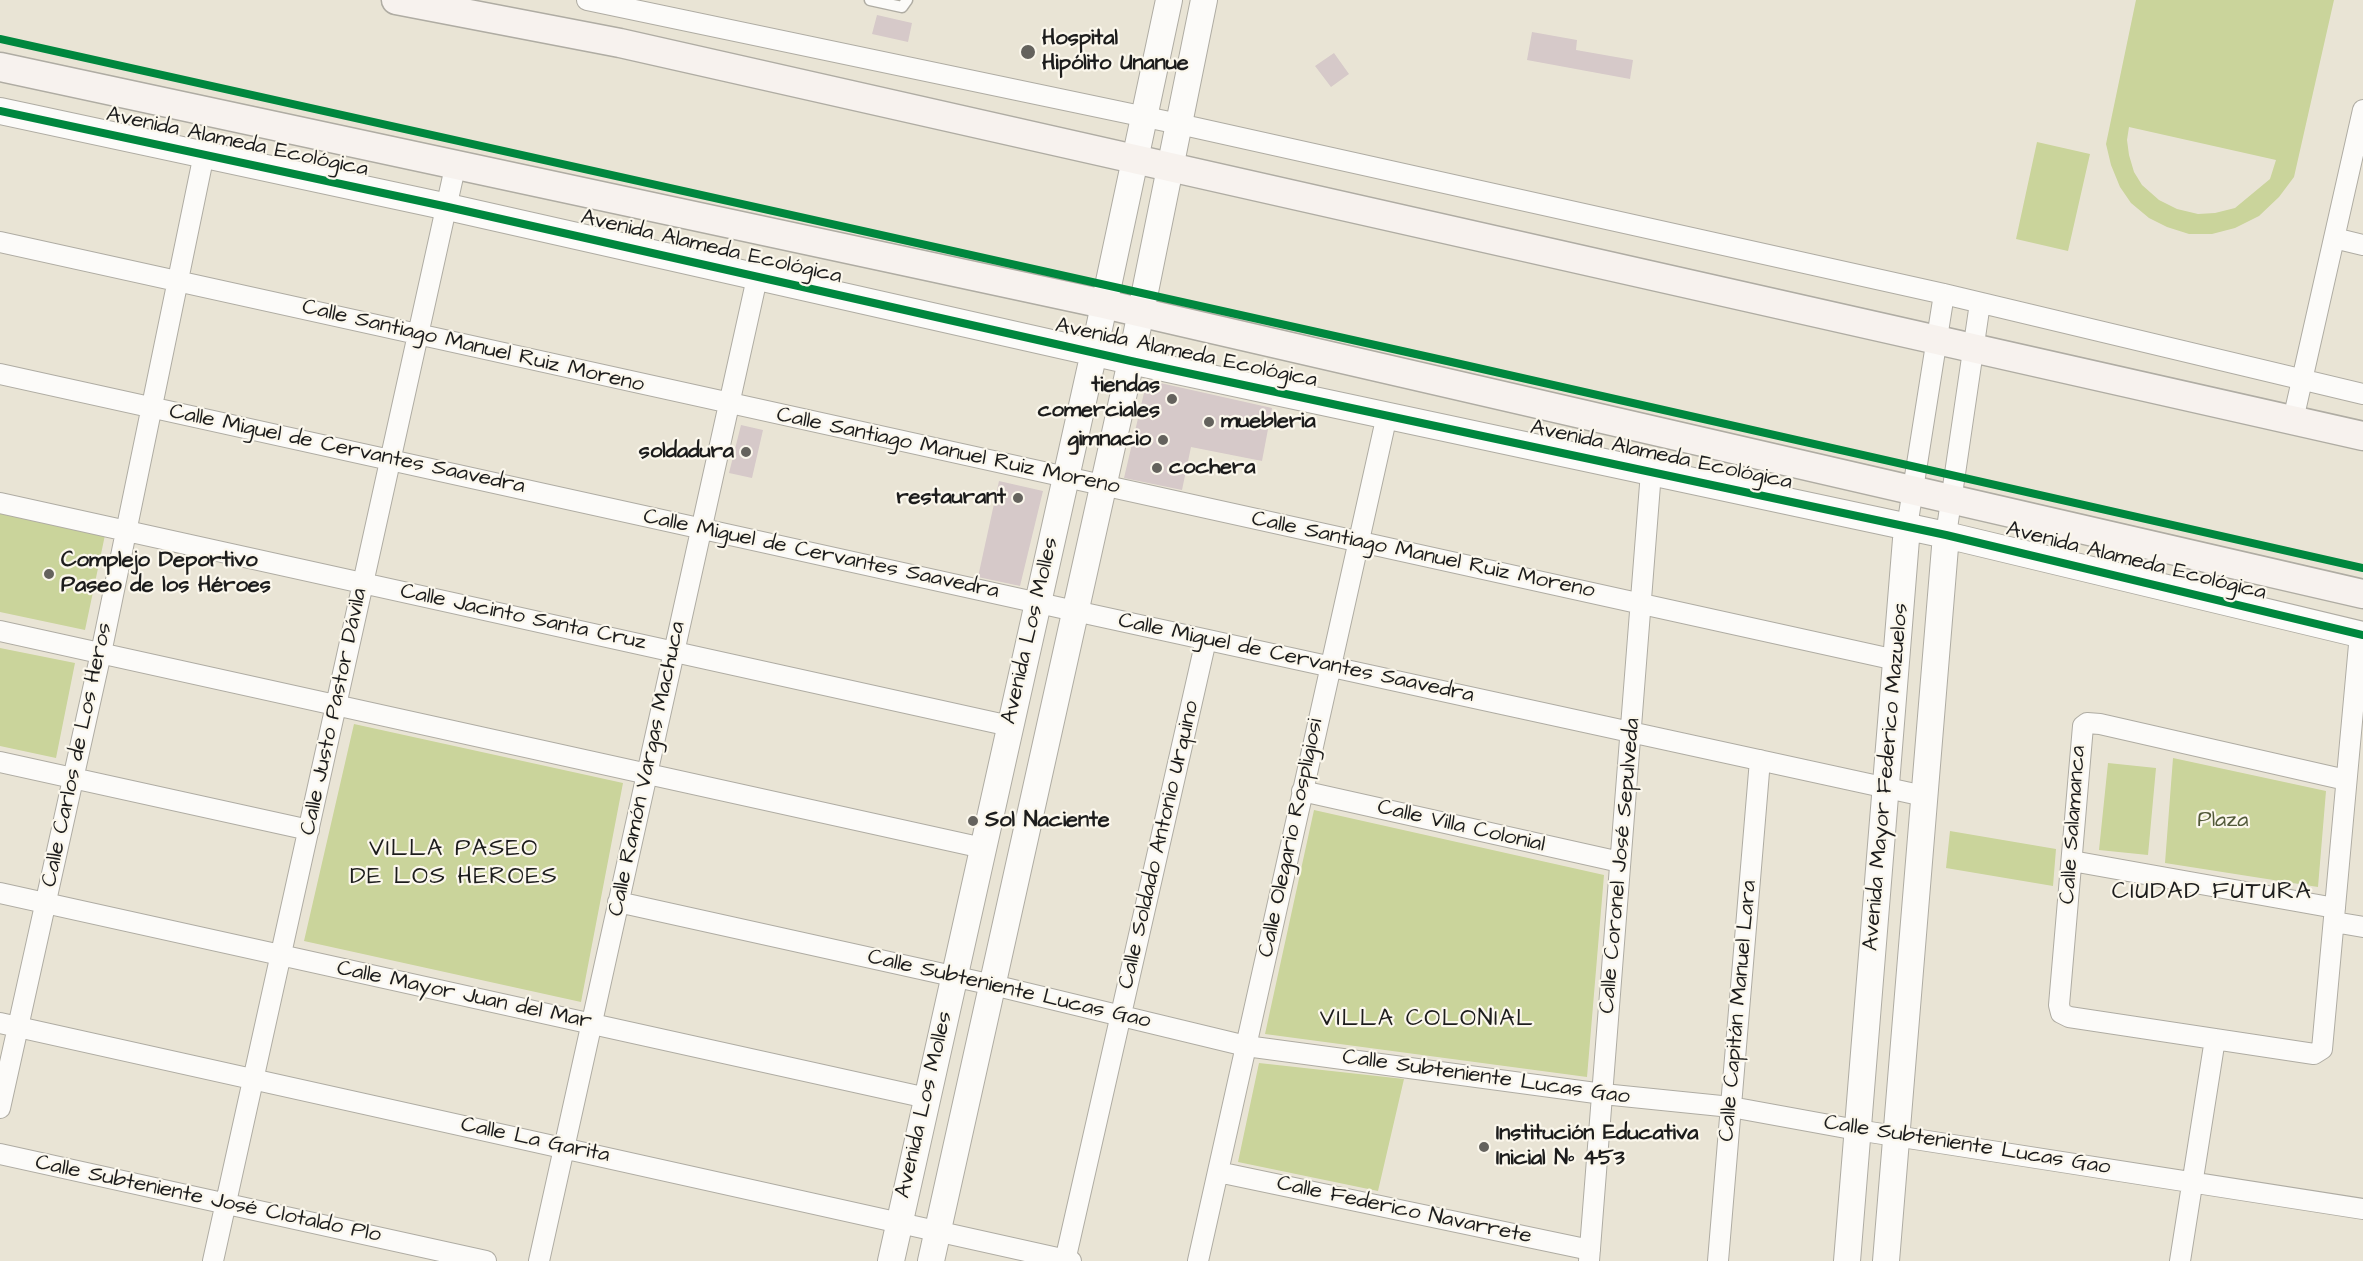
<!DOCTYPE html>
<meta charset="utf-8">
<style>
body{margin:0}
canvas{display:block;background:#e9e4d5}
</style>
<canvas width="2363" height="1261"></canvas>
<script>
const context = document.querySelector('canvas').getContext('2d');
context.lineJoin = 'round';
function fillPath(path, color) { context.fillStyle = color; context.fill(path, 'evenodd'); }
const poly = rows => new Path2D(rows.map(r => 'M' + r).join(''));
function strokePath(path, color, width, dash) { context.strokeStyle = color; context.lineWidth = width; context.lineCap = dash ? 'butt' : 'round'; context.setLineDash(dash || []); context.stroke(path); }
function label(font, color, halo, rows, align = 'center') {
  context.font = font + ' "Architects Daughter",sans-serif'; context.lineWidth = 4.5; context.setLineDash([]); context.textBaseline = 'middle'; context.strokeStyle = halo; context.fillStyle = color; for (const [text, x, y, turn = 0] of rows) {
    context.save(); context.translate(x, y); context.rotate((+turn || 0) * Math.PI / 180); context.textAlign = isNaN(turn) ? turn : align; if (halo) context.strokeText(text, 0, 0); context.fillText(text, 0, 0); context.restore();
  }
}
fillPath(poly([
 [2136,0,2334,0,2294,177,2279,197,2259,216,2235,228,2212,234,2189,234,2167,227,2149,218,2131,203,2120,187,2111,165,2106,144],
 [2129,127,2276,160,2270,179,2235,208,2215,213,2198,214,2177,209,2159,200,2142,185,2134,172,2129,155,2127,140],
 [2037,142,2090,154,2068,251,2016,239],
 [0,513,105,535,85,630,0,612],
 [0,648,75,663,56,758,0,746],
 [354,724,623,783,581,1002,304,941],
 [2173,758,2326,791,2318,887,2165,863],
 [2108,763,2156,768,2148,855,2099,850],
 [1314,810,1604,875,1587,1077,1265,1034],
 [1950,831,2056,849,2053,886,1946,868],
 [1259,1063,1404,1079,1378,1191,1238,1162]
]), '#cad49b');
fillPath(poly([
 [877,15,912,23,908,42,872,34],
 [1532,32,1577,40,1576,50,1633,60,1630,79,1527,60],
 [1334,53,1349,74,1331,87,1315,66],
 [1147,380,1272,408,1262,461,1191,447,1182,490,1124,478],
 [741,425,763,430,752,478,729,473],
 [999,481,1043,491,1020,586,978,577]
]), '#d6c9c9');
const service = poly([
 [870,0,902,7,907,0]
]);
const minor = poly([
 [587,0,1179,124,1944,294,2363,394],
 [2334,238,2363,245],
 [0,242,1896,660],
 [0,374,1075,611,1924,796],
 [2293,420,2363,110],
 [0,503,1010,726],
 [1907,527,1944,294],
 [1946,535,1980,303],
 [0,631,983,848],
 [0,762,309,830],
 [2346,780,2100,724,2087,723,2083,726,2059,1005,2061,1013,2069,1017,2314,1054,2322,1049,2360,634],
 [1302,791,1620,862],
 [2072,861,2335,908],
 [0,893,927,1098],
 [618,902,993,985,1246,1046,1603,1094,1731,1107,1857,1130,2363,1209],
 [2334,922,2363,927],
 [0,1023,1071,1261],
 [0,1108,101,653,204,154],
 [0,1154,486,1261],
 [1218,1172,1590,1250],
 [213,1261,456,163],
 [539,1261,757,278],
 [1065,1261,1206,640],
 [1198,1261,1387,415],
 [1589,1261,1651,472],
 [1718,1261,1760,760],
 [2180,1261,2215,1039]
]);
const tertiary = poly([
 [0,111,448,207,1131,361,1946,535,2363,635],
 [891,1261,1094,352,1169,0],
 [931,1261,1131,361,1204,0],
 [1847,1261,1907,527],
 [1886,1261,1946,535]
]);
const secondary = poly([
 [396,0,620,43,2363,436],
 [0,67,1104,304,2363,594]
]);
strokePath(service, '#afaca3', 13);
strokePath(minor, '#afaca3', 22);
strokePath(tertiary, '#afaca3', 28);
strokePath(secondary, '#afaca3', 31);
strokePath(service, '#fcfbf9', 10);
strokePath(minor, '#fcfbf9', 20);
strokePath(tertiary, '#fcfbf9', 26);
strokePath(secondary, '#f7f2ee', 28);
strokePath(poly([
 [0,39,1447,361,2363,568],
 [0,111,448,207,1131,361,1946,535,2363,635]
]), '#00873e', 8);
for (const [x, y, r, color] of [
 [1028,52,8,"#64625d"],
 [1172,399,6,"#64625d"],
 [1209,422,6,"#64625d"],
 [1163,440,6,"#64625d"],
 [746,452,6,"#64625d"],
 [1157,468,6,"#64625d"],
 [1018,498,6,"#64625d"],
 [49,574,6,"#64625d"],
 [973,821,6,"#64625d"],
 [1484,1147,6,"#64625d"]
]) { const dot = new Path2D(); dot.arc(x, y, r, 0, 2 * Math.PI); context.fillStyle = color; context.fill(dot); strokePath(dot, '#fbf7ec', 2); }
label('bold 22px', '#1c1c1c', '#fbf7ec', [
 ["Hospital",1042,39],
 ["Hipólito Unanue",1042,64],
 ["tiendas",1160,386,"right"],
 ["comerciales",1160,411,"right"],
 ["muebleria",1221,422],
 ["gimnacio",1151,440,"right"],
 ["soldadura",734,452,"right"],
 ["cochera",1169,468],
 ["restaurant",1006,498,"right"],
 ["Complejo Deportivo",61,561],
 ["Paseo de los Héroes",61,586],
 ["Sol Naciente",985,821],
 ["Institución Educativa",1496,1134],
 ["Inicial Nº 453",1496,1159]
], 'left');
label('22px', '#1c1c1c', '#fbf7ec', [
 ["Avenida Alameda Ecológica",237,143,12],
 ["Avenida Alameda Ecológica",711,248,13],
 ["Calle Santiago Manuel Ruiz Moreno",473,347,13],
 ["Avenida Alameda Ecológica",1186,354,12],
 ["Calle Miguel de Cervantes Saavedra",347,450,12],
 ["Calle Santiago Manuel Ruiz Moreno",948,452,12],
 ["Avenida Alameda Ecológica",1661,456,12],
 ["Calle Miguel de Cervantes Saavedra",821,555,12],
 ["Calle Santiago Manuel Ruiz Moreno",1423,556,12],
 ["Avenida Alameda Ecológica",2136,562,14],
 ["Calle Jacinto Santa Cruz",523,618,12],
 ["Avenida Los Molles",1031,631,-77],
 ["Calle Miguel de Cervantes Saavedra",1296,659,12],
 ["Calle Justo Pastor Dávila",335,712,-78],
 ["Calle Carlos de Los Heros",78,755,-78],
 ["Calle Ramón Vargas Machuca",648,769,-78],
 ["Avenida Mayor Federico Mazuelos",1887,777,-85],
 ["Calle Salamanca",2074,825,-86],
 ["Calle Villa Colonial",1461,827,13],
 ["Calle Olegario Rospligiosi",1292,838,-78],
 ["Calle Soldado Antonio Urquino",1160,845,-77],
 ["Calle Coronel José Sepulveda",1621,866,-85],
 ["Calle Subteniente Lucas Gao",1009,990,13],
 ["Calle Mayor Juan del Mar",464,996,12],
 ["Calle Capitán Manuel Lara",1739,1011,-85],
 ["Calle Subteniente Lucas Gao",1486,1078,8],
 ["Avenida Los Molles",925,1105,-77],
 ["Calle La Garita",535,1141,12],
 ["Calle Subteniente Lucas Gao",1967,1146,9],
 ["Calle Subteniente José Clotaldo Plo",208,1200,12],
 ["Calle Federico Navarrete",1404,1211,12]
]);
label('22px', '#505838', '#fbf7ec', [
 ["Plaza",2223,821]
]);
context.letterSpacing = '1.5px';
label('24px', '#1c1c1c', '#fbf7ec', [
 ["VILLA PASEO",454,850],
 ["DE LOS HEROES",454,878],
 ["CIUDAD FUTURA",2212,893],
 ["VILLA COLONIAL",1427,1020]
]);
context.letterSpacing = '0px';
</script>
